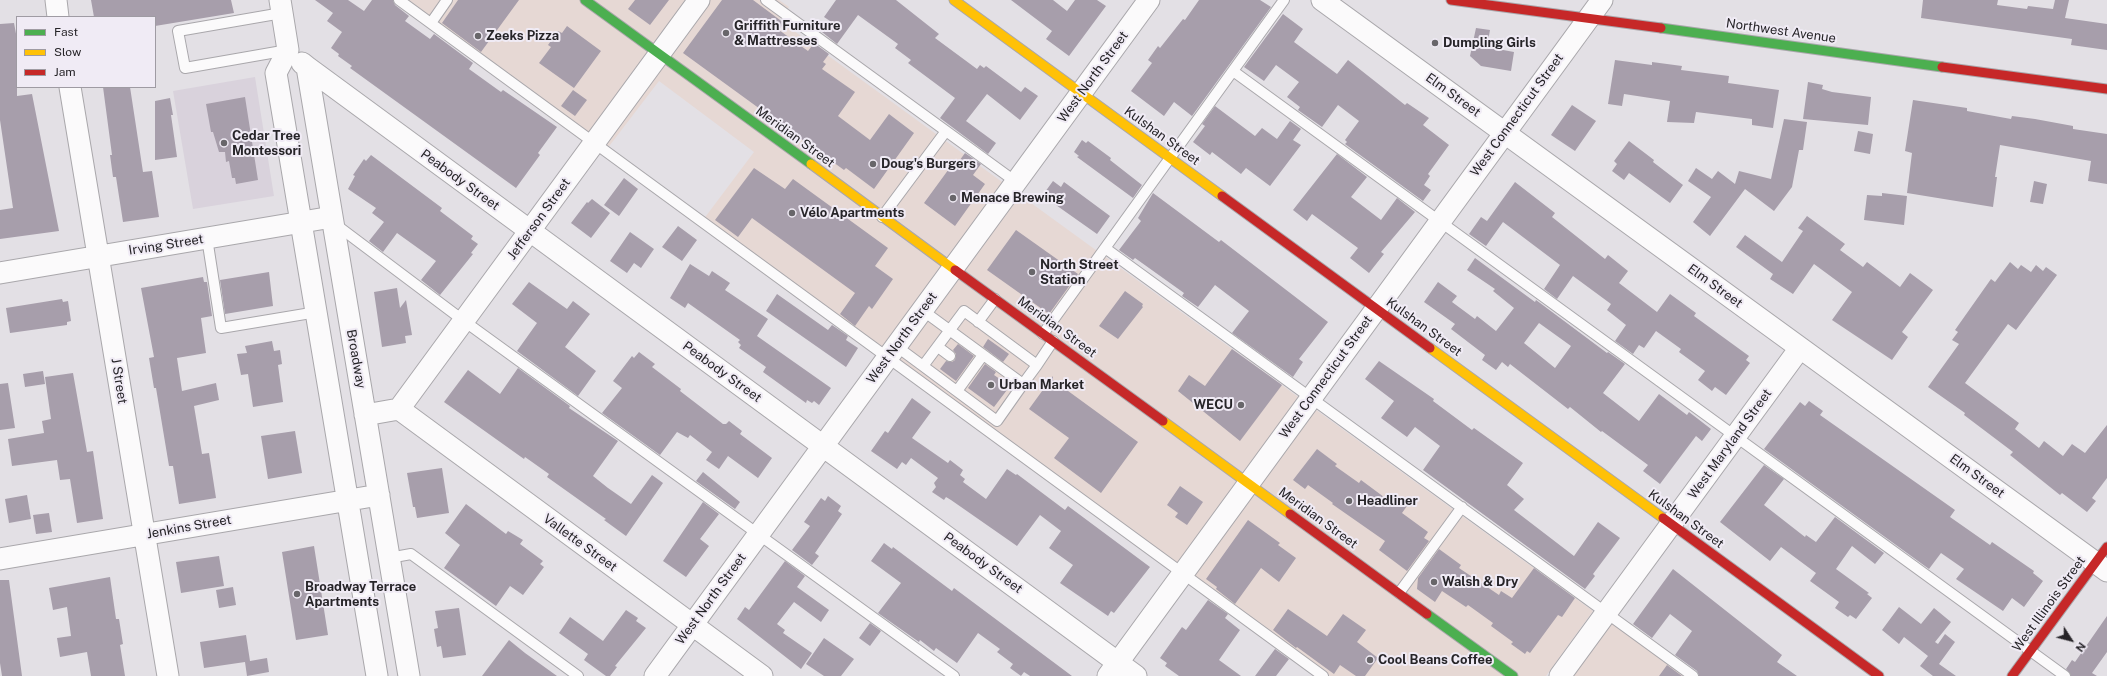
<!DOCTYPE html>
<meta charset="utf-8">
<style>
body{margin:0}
#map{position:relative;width:2107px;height:676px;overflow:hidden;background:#e3e0e5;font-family:"Public Sans",sans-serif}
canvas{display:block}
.legend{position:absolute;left:16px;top:16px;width:140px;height:72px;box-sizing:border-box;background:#f0ebf5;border:1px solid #9f9ba3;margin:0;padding:5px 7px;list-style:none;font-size:12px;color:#262428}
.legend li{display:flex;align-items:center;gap:8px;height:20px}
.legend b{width:20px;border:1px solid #9f9ba3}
.north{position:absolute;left:2051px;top:620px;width:40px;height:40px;-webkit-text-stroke:3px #f0ebf5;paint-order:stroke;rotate:126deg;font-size:11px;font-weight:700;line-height:16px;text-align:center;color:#262428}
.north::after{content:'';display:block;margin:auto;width:14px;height:18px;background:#262428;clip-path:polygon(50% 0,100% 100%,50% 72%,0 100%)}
</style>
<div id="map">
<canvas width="2107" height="676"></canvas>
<ul class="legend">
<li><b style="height:5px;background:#4caf50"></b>Fast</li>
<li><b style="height:5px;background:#ffc107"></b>Slow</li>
<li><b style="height:5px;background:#c62828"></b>Jam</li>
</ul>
<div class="north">N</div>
</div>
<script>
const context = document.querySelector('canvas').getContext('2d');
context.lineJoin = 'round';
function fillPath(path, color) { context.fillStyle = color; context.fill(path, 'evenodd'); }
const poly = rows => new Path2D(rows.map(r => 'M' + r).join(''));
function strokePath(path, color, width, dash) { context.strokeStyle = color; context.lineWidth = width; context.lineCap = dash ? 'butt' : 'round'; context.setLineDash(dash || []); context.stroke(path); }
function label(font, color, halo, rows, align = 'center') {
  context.font = font + ' "Public Sans",sans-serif'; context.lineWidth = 4; context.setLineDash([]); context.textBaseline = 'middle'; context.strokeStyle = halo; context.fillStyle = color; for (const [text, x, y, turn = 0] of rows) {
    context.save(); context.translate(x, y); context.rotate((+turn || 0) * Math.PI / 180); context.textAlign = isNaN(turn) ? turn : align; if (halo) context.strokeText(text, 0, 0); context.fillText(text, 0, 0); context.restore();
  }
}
fillPath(poly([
 [403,0,779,0,789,7,779,20,1593,611,1546,676,1330,676,703,220,754,152,659,81,607,149],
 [1612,622,1686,676,1572,676]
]), '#e6d8d4');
fillPath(poly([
 [255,77,274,196,193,209,173,91]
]), '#d9d2dc');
fillPath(poly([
 [91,0,231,0,234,13,155,26,155,17,94,17],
 [315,0,348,0,364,11,372,0,393,0,395,5,409,16,405,21,430,39,434,34,473,63,469,69,501,92,503,90,557,127,538,153,540,155,516,188,350,68,352,66,338,56,339,54,331,48,342,32,327,21,333,13],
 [458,0,519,0,481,52,442,23],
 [635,0,669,0,650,25,628,9],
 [722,0,753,0,784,23,779,30,808,51,814,43,829,54,823,62,826,64,822,69,855,92,838,116,870,140,889,114,914,133,874,189,846,168,844,170,683,53],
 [836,0,896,0,939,34,935,38,977,69,980,65,984,68,986,66,1021,92,1025,87,1038,96,1020,120,987,94,966,121,996,143,988,154,940,118,955,98,908,63,911,60,895,48,898,44,858,15,837,44,822,32,830,21,824,17],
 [1011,0,1053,0,1067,11,1075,0,1097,0,1106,6,1069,56,1046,39,1052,31],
 [1199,0,1260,0,1271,7,1192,116,1174,102,1164,116,1131,91,1152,63,1148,60,1158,46,1160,48,1183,19,1185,20],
 [1923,0,1998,0,1997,5,2027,9,2028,6,2053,9,2055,0,2069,0,2065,18,2107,24,2107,50,2071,45,2072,39,1921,18],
 [1283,14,1303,29,1294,42,1337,74,1348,60,1405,105,1407,103,1429,118,1423,125,1449,145,1428,174,1430,176,1424,185,1431,190,1423,201,1345,144,1347,142,1345,140,1359,121,1338,105,1322,127,1298,110,1300,107,1287,97,1299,82,1276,65,1264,81,1244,67],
 [14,23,17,39,17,96,32,94,59,231,0,239,0,210,13,208,0,120,0,24],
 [567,26,601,51,574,88,539,63,551,47,548,45,558,31,562,33],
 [1476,28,1490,30,1487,47,1514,52,1511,71,1481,66,1470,56],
 [1615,60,1652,65,1652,62,1682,66,1681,70,1729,76,1728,83,1779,90,1773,128,1752,125,1752,119,1696,112,1694,123,1667,122,1670,101,1624,94,1622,106,1608,104],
 [1808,82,1823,85,1822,89,1832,92,1871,97,1868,125,1803,119],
 [103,87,130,87,143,172,152,171,159,217,123,222,116,177,113,177,110,155,112,155],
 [573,90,587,100,575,116,561,106],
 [245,97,258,180,236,184,235,178,232,178,229,161,226,162,225,152,219,152,213,132,211,132,206,104],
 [170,98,173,115,171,115,177,157,155,160,155,101],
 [1913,100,1967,108,1967,111,2011,119,2012,116,2035,119,2073,126,2073,129,2107,134,2107,184,2088,181,2091,161,2000,145,1995,177,1997,177,1993,207,1907,193,1912,153,1905,151],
 [1572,105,1596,121,1575,151,1551,135],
 [1215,106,1255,136,1262,128,1277,139,1290,121,1301,129,1293,140,1301,145,1270,186,1246,168,1241,174,1212,152,1210,155,1193,142,1205,126,1202,124],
 [1784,119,1807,122,1803,150,1799,150,1792,187,1774,211,1745,189,1710,236,1693,222,1711,197,1688,181,1696,168,1712,179,1718,171,1735,184,1739,171,1771,179],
 [1858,131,1873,134,1870,154,1854,151],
 [1082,140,1086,143,1088,141,1111,158,1110,160,1142,185,1133,198,1077,157,1079,156,1074,152],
 [1629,141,1654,160,1653,162,1683,185,1670,203,1629,173,1624,180,1612,171,1617,164,1614,161],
 [965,153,981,164,973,175,985,184,955,226,924,203,954,162,957,164],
 [1337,154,1367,177,1351,197,1381,220,1397,198,1415,212,1381,252,1384,254,1369,273,1350,258,1358,248,1312,214,1307,221,1293,210],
 [371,155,442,208,440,211,473,236,471,239,478,244,471,253,473,254,440,295,421,280,436,261,397,233,383,252,369,241,384,222,372,213,376,208,348,189,355,176,353,175,364,159,366,161],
 [754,168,785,189,793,179,888,248,875,266,893,279,872,309,869,306,855,326,840,314,855,293,752,218,738,237,715,220],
 [624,178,638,189,619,216,604,205],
 [1053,181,1061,187,1064,182,1110,216,1097,234,1046,198,1049,195,1045,192],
 [2034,181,2047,184,2043,204,2030,202],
 [1515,182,1555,213,1552,217,1605,259,1608,255,1628,271,1619,283,1657,312,1670,294,1696,313,1694,316,1749,356,1746,360,1750,363,1726,395,1715,387,1712,391,1698,380,1705,371,1679,352,1681,349,1656,331,1644,348,1639,345,1633,354,1615,341,1626,325,1607,310,1611,304,1573,276,1557,299,1544,289,1560,265,1503,222,1486,246,1469,234,1481,217,1487,221],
 [1153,193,1219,242,1221,240,1328,322,1299,359,1303,362,1293,377,1232,333,1249,311,1215,285,1198,307,1182,296,1184,293,1135,258,1133,260,1119,250,1141,221,1138,218],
 [1882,193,1907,196,1904,225,1864,220,1867,195,1882,196],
 [592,199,610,213,591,238,571,223,587,202,588,203],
 [1807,216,1845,244,1840,250,1863,267,1867,262,1900,287,1910,273,1933,290,1902,332,1908,337,1892,360,1832,320,1852,292,1814,264,1793,294,1770,279,1773,274,1736,247,1745,235,1782,262,1803,231,1798,228],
 [678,226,697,240,682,261,662,247],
 [1016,230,1078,274,1049,314,987,270],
 [630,232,654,249,641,268,634,263,627,273,610,261],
 [1475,258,1535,302,1536,300,1607,353,1608,352,1625,364,1603,393,1639,421,1659,394,1687,415,1689,412,1711,429,1702,441,1696,436,1660,484,1643,471,1648,465,1602,431,1601,432,1570,407,1568,409,1510,364,1508,367,1502,362,1496,370,1482,360,1485,355,1451,329,1455,324,1424,302,1438,282,1457,296,1452,302,1475,319,1477,316,1496,331,1514,308,1493,291,1495,289,1467,270],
 [1539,323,1571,346,1555,368,1524,343],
 [2010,262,2018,269,2021,265,2031,272,2036,265,2043,271,2046,267,2057,275,2016,330,2008,324,1965,383,2019,423,2015,429,2039,448,2044,441,2063,456,2072,444,2085,453,2107,425,2107,478,2092,498,2096,501,2087,512,2062,493,2060,495,2010,455,2013,452,1964,415,1965,413,1928,387,1959,344,1952,340,1958,332,1955,330,1991,279,1995,282],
 [690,264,709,276,712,271,730,283,725,290,768,319,757,336,831,388,819,405,814,401,812,403,807,400,806,403,763,372,766,367,739,348,741,345,738,342,740,340,688,303,685,308,670,298],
 [269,272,273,306,225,314,220,280],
 [203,277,204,282,207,282,212,316,201,318,206,353,177,358,182,391,216,383,219,400,194,406,202,454,209,453,216,498,179,504,173,466,169,466,156,388,154,388,149,358,154,357,141,288],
 [529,282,567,309,573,301,590,314,565,347,596,371,578,396,517,351,537,323,512,304],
 [397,288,400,308,406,300,412,335,405,336,406,343,382,347,374,292],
 [1125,291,1143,304,1142,306,1143,307,1118,339,1099,326],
 [777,294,828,330,832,325,848,336,846,340,858,348,846,367,766,311],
 [62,299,63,302,68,301,71,321,67,322,67,325,10,333,6,308],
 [988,339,1009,354,1003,362,983,347],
 [272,341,274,351,280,350,282,364,278,365,283,402,253,407,248,374,241,375,237,354,247,353,245,346],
 [958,344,974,356,956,381,940,369,946,361,952,362,955,360,956,354,953,350],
 [1232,349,1282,385,1240,441,1178,391,1189,375,1205,386],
 [639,352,655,364,652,367,681,389,680,391,723,424,726,424,729,421,742,431,740,434,772,458,758,478,728,456,719,469,706,460,712,452,690,435,688,438,677,432,660,455,602,413,622,388,613,381,632,356,634,358],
 [1379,361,1434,399,1433,401,1472,430,1474,428,1523,463,1507,485,1524,499,1514,510,1574,556,1598,522,1620,538,1593,574,1595,576,1585,589,1423,470,1440,446,1415,427,1407,437,1381,418,1394,401,1365,379],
 [985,364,996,372,994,375,1010,386,994,407,968,388],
 [518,368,570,406,569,408,618,441,593,476,608,488,631,504,652,475,663,483,626,536,604,520,606,519,547,477,549,474,525,457,524,459,444,402,468,370,500,394],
 [43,371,45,384,25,387,23,374],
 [73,373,87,452,93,451,103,519,77,523,70,479,60,480,57,460,12,466,8,439,44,433,42,421,51,419,45,377],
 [1053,376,1053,380,1138,442,1101,493,1054,458,1069,438,1029,409],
 [8,383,15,428,0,430,0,384],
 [912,398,931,412,912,438,948,463,950,460,963,470,960,475,965,479,963,482,986,499,1007,469,1016,475,1017,474,1065,510,1068,506,1150,567,1114,613,1111,611,1108,616,1060,583,1073,565,1049,548,1061,531,1040,515,1017,546,951,500,946,497,944,500,932,492,936,487,934,483,938,478,911,458,906,465,902,462,897,469,871,451,885,431,888,433],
 [1809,401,1823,411,1820,415,1955,510,1950,517,1990,545,1992,542,2034,571,2033,573,2043,581,2024,607,2012,598,2003,611,1956,579,1964,569,1941,553,1929,569,1764,449,1800,402,1805,406],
 [295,431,302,473,268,479,261,436],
 [1317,449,1337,464,1335,466,1359,483,1361,480,1388,500,1392,495,1407,506,1402,513,1428,532,1424,538,1429,541,1407,571,1379,550,1385,541,1332,504,1333,503,1308,485,1305,489,1293,480],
 [1764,465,1784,479,1764,505,1805,537,1806,535,1816,542,1835,517,1884,553,1875,564,1852,546,1836,569,1869,593,1867,594,1872,598,1856,619,1850,615,1848,617,1835,608,1839,602,1810,581,1816,573,1781,547,1770,561,1720,522],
 [442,468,449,513,417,518,415,507,413,507,407,473],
 [703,472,740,502,735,509,696,481],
 [1180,486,1203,502,1187,525,1175,517,1178,513,1167,505],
 [27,495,31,519,9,523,5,499],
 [828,496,841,506,838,511,842,514,815,553,819,556,812,565,792,550,810,526,804,522,821,498,825,501],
 [703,502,719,514,700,539,709,546,686,577,663,561],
 [466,504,506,534,508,531,523,540,520,544,543,561,540,564,544,567,523,595,510,586,496,606,444,568,460,545,445,533],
 [49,513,52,532,36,534,33,515],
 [1248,520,1280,543,1278,545,1296,558,1279,582,1261,568,1235,604,1216,589,1217,587,1206,579],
 [884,543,892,549,893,547,952,591,954,588,1072,676,1030,676,1024,672,1021,676,1010,668,1013,664,997,652,1000,649,978,633,957,663,936,648,934,651,920,640,919,642,878,613,901,583,871,561],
 [314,546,328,635,296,640,282,552],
 [1439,549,1461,565,1459,568,1499,595,1501,591,1512,598,1534,568,1575,598,1562,617,1558,615,1530,653,1527,651,1525,654,1511,644,1513,642,1491,626,1493,623,1468,605,1466,607,1442,591,1435,602,1417,589,1418,578],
 [219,556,224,586,181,593,176,562],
 [785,561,805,576,797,587,829,610,821,622,794,602,777,624,785,630,783,633,812,653,801,669,737,619,745,607,749,610],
 [1673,569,1782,655,1777,662,1797,676,1699,676,1697,671,1675,655,1692,631,1670,614,1652,638,1633,624],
 [110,577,116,619,119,619,123,644,120,645,125,676,91,676,87,652,60,657,57,638,71,636,67,607,53,610,49,588],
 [0,580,9,580,22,676,2,676,0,663],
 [233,587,236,605,219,608,216,590],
 [1208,600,1228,614,1225,618,1240,630,1219,660,1241,676,1179,676,1165,666,1167,663,1160,658,1182,627,1186,630],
 [1899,607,1921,624,1934,608,1951,622,1935,642,1938,644,1945,634,1955,642,1939,664,1956,676,1933,676,1920,666,1928,656,1904,637,1899,644,1882,630],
 [459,608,466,655,443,658,441,646,437,647,434,629,438,628,435,611],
 [1288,609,1327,636,1343,614,1366,630,1357,642,1378,658,1365,676,1356,676,1340,665,1334,674,1297,647,1296,648,1273,630],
 [626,610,638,618,636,621,646,628,615,666,617,667,610,676,606,676,584,660,588,654,559,633,570,617,603,641],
 [2107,616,2107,652,2092,673,2097,676,2071,676,2066,669,2072,660,2075,662],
 [870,623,881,631,870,646,859,638],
 [246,635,250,661,267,658,269,672,247,676,245,662,204,668,200,642],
 [824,638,854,659,841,676,824,676,806,664],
 [509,640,525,653,557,676,482,676],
 [1275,649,1289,659,1276,676,1255,676],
 [1667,665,1682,676,1659,676]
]), '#a79eab');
const lane = poly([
 [399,0,1323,676],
 [766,0,1016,182],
 [282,13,178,31,185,68,288,50],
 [431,23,447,0],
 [1233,71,2065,676],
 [882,217,946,131],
 [335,224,464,321,954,676],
 [207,238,221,328,317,312],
 [1105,248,1693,676],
 [922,310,1023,384],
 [978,322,995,299],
 [1043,334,1284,0],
 [896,346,923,366],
 [938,347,950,356],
 [1037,365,964,311,923,366,997,421,1023,384,1037,365,1053,341],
 [957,391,983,355],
 [389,558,411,554,578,676],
 [1399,593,1462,507]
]);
const street = poly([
 [56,0,58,17],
 [280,0,288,50,276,73,377,676],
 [1322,0,2107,571],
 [302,63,307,67,409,676],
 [307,67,1136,676],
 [70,87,168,676],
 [0,273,332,217],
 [399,409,762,676],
 [365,415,399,409,699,0],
 [0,559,379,495],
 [655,676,1149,0],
 [1108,676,1602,0],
 [1560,676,1800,348]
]);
const fast = poly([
 [585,0,811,164],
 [1661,28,1942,67],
 [1427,614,1513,676]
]);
const slow = poly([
 [954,0,1222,196],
 [811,164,955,270],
 [1430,348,1663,518],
 [1163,421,1290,514]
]);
const jam = poly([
 [1451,0,1661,28],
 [1942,67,2107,89],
 [1222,196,1430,348],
 [955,270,1163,421],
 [1290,514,1427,614],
 [1663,518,1879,676],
 [2012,676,2107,547]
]);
strokePath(lane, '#a9a7ab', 12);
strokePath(street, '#a9a7ab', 23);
strokePath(fast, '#a9a7ab', 11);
strokePath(slow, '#a9a7ab', 11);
strokePath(jam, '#a9a7ab', 11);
strokePath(lane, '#fbfafb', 10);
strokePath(street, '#fbfafb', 21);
strokePath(fast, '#4caf50', 9);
strokePath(slow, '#ffc107', 9);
strokePath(jam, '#c62828', 9);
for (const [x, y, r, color] of [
 [726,33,4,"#68666a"],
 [478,36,4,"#68666a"],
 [1435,43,4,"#68666a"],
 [224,143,4,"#68666a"],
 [873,164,4,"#68666a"],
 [953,198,4,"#68666a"],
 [792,213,4,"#68666a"],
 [1032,272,4,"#68666a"],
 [991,385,4,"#68666a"],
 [1241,405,4,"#68666a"],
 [1349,501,4,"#68666a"],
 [1434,582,4,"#68666a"],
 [297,594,4,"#68666a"],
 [1370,660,4,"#68666a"]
]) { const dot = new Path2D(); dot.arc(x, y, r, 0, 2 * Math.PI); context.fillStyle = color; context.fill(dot); strokePath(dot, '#f0ebf5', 1.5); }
label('bold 13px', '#262428', '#f0ebf5', [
 ["Griffith Furniture",734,26],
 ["& Mattresses",734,41],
 ["Zeeks Pizza",486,36],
 ["Dumpling Girls",1443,43],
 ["Cedar Tree",232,136],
 ["Montessori",232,151],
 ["Doug's Burgers",881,164],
 ["Menace Brewing",961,198],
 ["Vélo Apartments",800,213],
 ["North Street",1040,265],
 ["Station",1040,280],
 ["Urban Market",999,385],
 ["WECU",1233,405,"right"],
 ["Headliner",1357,501],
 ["Walsh & Dry",1442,582],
 ["Broadway Terrace",305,587],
 ["Apartments",305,602],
 ["Cool Beans Coffee",1378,660]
], 'left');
label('13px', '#262428', '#f0ebf5', [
 ["Northwest Avenue",1781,31,8],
 ["West North Street",1093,77,-54],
 ["Elm Street",1453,95,36],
 ["West Connecticut Street",1517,115,-54],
 ["Kulshan Street",1162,136,36],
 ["Meridian Street",795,137,36],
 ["Peabody Street",460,180,36],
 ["Jefferson Street",539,219,-54],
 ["Irving Street",166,245,-9],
 ["Elm Street",1715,286,36],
 ["Meridian Street",1057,327,36],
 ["Kulshan Street",1424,327,36],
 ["West North Street",902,338,-54],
 ["Broadway",356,359,80],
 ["Peabody Street",722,372,36],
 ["West Connecticut Street",1326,377,-54],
 ["J Street",119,381,81],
 ["West Maryland Street",1730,444,-54],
 ["Elm Street",1977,476,36],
 ["Meridian Street",1318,518,36],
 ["Kulshan Street",1686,519,36],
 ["Jenkins Street",189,527,-10],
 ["Vallette Street",580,543,36],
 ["Peabody Street",983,563,36],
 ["West North Street",711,599,-54],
 ["West Illinois Street",2049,604,-54]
]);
</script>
